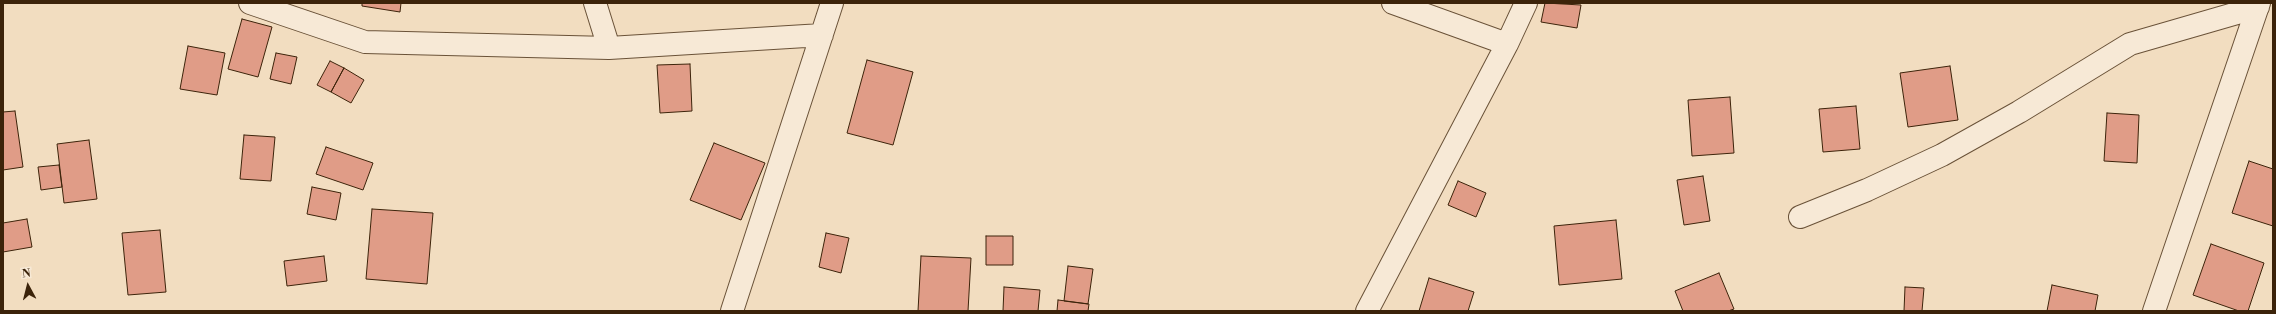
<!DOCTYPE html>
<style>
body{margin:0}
#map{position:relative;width:2276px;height:314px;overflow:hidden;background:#f2ddc0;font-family:"Libre Bodoni",serif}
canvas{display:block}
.frame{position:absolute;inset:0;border:4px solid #3c230a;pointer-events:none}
.north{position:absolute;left:8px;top:266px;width:40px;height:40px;-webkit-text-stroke:3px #f7e9d6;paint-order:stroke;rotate:353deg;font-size:11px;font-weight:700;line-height:16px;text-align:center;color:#3c230a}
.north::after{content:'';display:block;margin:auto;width:14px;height:18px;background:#3c230a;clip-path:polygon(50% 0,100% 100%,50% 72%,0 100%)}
</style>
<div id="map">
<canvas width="2276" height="314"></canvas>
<div class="frame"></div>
<div class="north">N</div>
</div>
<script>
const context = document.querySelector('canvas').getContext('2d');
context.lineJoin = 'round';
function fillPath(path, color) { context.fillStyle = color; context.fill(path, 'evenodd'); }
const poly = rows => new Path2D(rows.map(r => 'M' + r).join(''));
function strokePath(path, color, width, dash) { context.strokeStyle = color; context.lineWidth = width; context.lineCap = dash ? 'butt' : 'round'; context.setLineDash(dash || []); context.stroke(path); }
const building = poly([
 [362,3,401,3,400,12,362,6,362,3],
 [1545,3,1581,5,1577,28,1541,22,1545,3],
 [242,19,272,27,258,77,228,69,242,19],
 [188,46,225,53,217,95,180,89,188,46],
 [276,53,297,57,291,84,270,79,276,53],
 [867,60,913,72,893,145,847,133,867,60],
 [330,61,344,68,331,92,317,85,330,61],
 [690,64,692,111,660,113,657,65,690,64],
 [1950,66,1958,120,1908,127,1900,73,1950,66],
 [344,68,364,80,351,103,331,92,344,68],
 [1730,97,1734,153,1692,156,1688,100,1730,97],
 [1856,106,1860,149,1823,152,1819,109,1856,106],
 [15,111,23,167,3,170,3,112,15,111],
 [2107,113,2139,115,2137,163,2104,161,2107,113],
 [244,135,275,137,271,181,240,179,244,135],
 [89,140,97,199,64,203,57,144,89,140],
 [714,143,765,163,741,220,690,200,714,143],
 [326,147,373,163,363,190,316,174,326,147],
 [2249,161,2273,169,2273,226,2232,213,2249,161],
 [59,165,62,187,41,190,38,167,59,165],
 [1703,176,1710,221,1684,225,1677,180,1703,176],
 [1458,181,1486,193,1476,217,1448,205,1458,181],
 [312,187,341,193,336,220,307,214,312,187],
 [372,209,433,213,427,284,366,279,372,209],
 [27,219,32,247,3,252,3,223,27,219],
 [1616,220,1622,279,1559,285,1554,226,1616,220],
 [160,230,166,292,128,295,122,233,160,230],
 [826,233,849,238,841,273,819,267,826,233],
 [986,236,1013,236,1013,265,986,265,986,236],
 [2211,244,2264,263,2248,311,2239,311,2193,295,2211,244],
 [324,256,327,281,287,286,284,261,324,256],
 [921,256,971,258,968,311,918,311,921,256],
 [1068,266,1093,269,1088,304,1064,301,1068,266],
 [1719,273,1734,309,1728,311,1683,311,1675,291,1719,273],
 [1429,278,1474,292,1468,311,1419,311,1429,278],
 [2052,285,2098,295,2095,311,2047,311,2052,285],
 [1004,287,1040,290,1038,311,1003,311,1004,287],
 [1905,287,1924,288,1922,311,1904,311,1905,287],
 [1058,300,1089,304,1088,311,1057,311,1058,300]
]);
fillPath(building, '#e09c87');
strokePath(building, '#3c230a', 1);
const minor = poly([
 [250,3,365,42,609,48,822,35],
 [595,3,609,48],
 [1393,3,1507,44],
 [1800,217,1867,190,1942,155,2019,112,2130,44,2258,7],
 [732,311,832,3],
 [1367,311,1507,44,1526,3],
 [2154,311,2259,3]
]);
strokePath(minor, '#6a5238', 24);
strokePath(minor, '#f7e9d6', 22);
</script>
